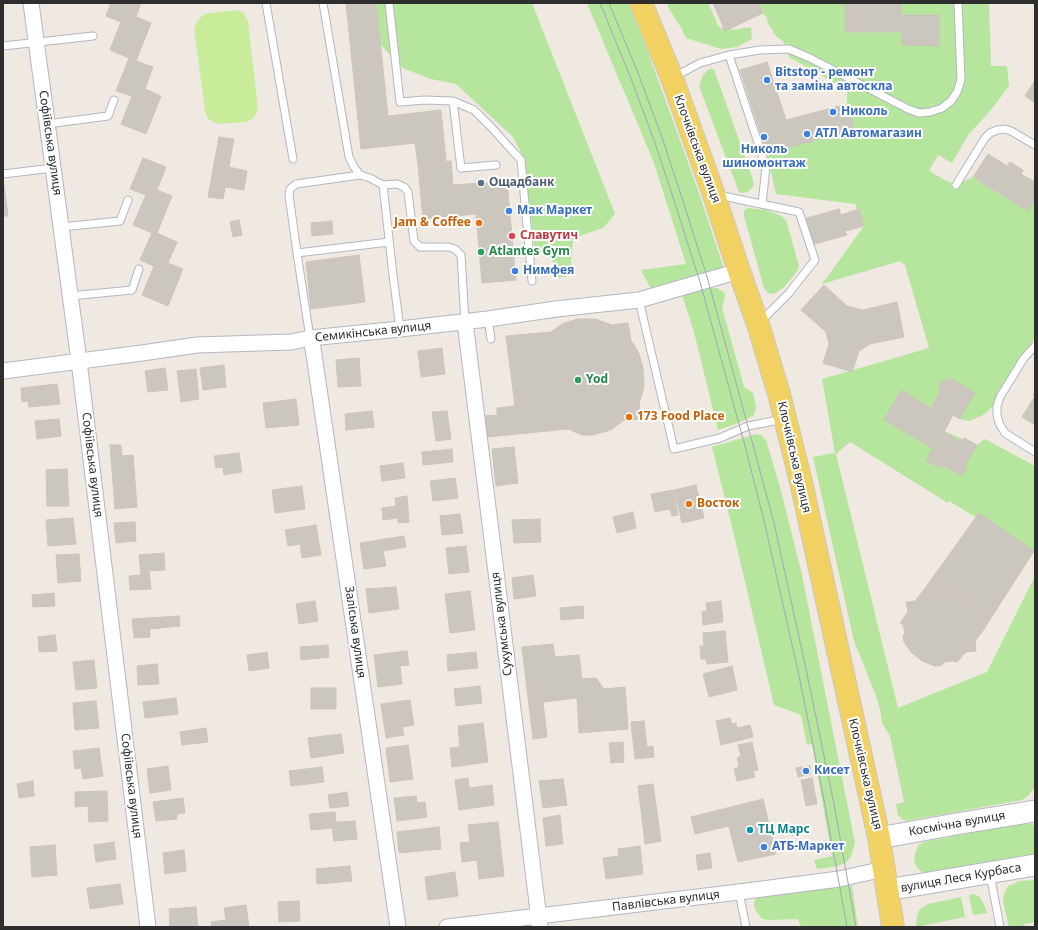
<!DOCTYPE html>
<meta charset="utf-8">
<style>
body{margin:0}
#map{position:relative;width:1038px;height:930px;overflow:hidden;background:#efe9e1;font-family:"Noto Sans",sans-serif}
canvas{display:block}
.frame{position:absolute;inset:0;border:4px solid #2e2e2e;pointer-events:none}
</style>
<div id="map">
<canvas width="1038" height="930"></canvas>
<div class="frame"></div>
</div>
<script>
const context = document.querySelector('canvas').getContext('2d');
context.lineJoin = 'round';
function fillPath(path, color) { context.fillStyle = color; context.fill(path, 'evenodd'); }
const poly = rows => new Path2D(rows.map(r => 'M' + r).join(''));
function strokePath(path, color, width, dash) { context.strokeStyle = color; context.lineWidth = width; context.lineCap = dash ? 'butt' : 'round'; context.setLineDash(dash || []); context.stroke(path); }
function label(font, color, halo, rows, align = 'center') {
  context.font = font + ' "Noto Sans",sans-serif'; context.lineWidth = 4; context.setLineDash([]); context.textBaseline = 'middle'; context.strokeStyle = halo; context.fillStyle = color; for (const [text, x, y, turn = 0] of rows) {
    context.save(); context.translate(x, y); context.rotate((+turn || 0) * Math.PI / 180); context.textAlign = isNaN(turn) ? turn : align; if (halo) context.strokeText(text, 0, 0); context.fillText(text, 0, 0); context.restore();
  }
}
fillPath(poly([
 [376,3,532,3,615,214,603,228,573,238,570,276,554,278,552,251,535,253,524,159,513,137,456,84,431,79,402,68,380,44],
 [587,3,628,3,640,30,698,190,726,275,654,295,641,270,686,264,654,163],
 [667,3,708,3,719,27,734,30,751,27,752,39,737,47,721,49,686,38,682,29,669,9],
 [759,3,989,3,991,66,1007,66,1009,86,991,110,968,135,952,163,938,155,929,171,943,179,956,185,973,177,1028,211,1035,199,1035,337,993,406,983,415,969,421,960,419,953,415,944,431,977,445,985,439,1035,466,1035,553,949,501,948,503,850,442,836,454,898,708,987,672,1035,576,1035,787,1029,795,1022,800,911,820,906,821,902,819,898,815,897,810,896,804,904,802,890,736,882,723,880,709,875,693,854,641,813,457,835,453,822,379,929,348,905,265,900,261,822,284,864,226,855,204,776,194,767,153,853,130,854,129,847,104,847,90,789,57,783,41,776,36,768,23,767,18,763,13],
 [709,69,714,69,752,177,754,185,748,192,743,193,739,192,699,86,703,75],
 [747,208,767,210,781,216,784,218,787,223,799,266,797,271,792,278,784,287,776,293,771,294,768,293,766,291,764,288,744,216,744,211],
 [712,288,717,288,725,293,725,296,722,307,744,387,753,393,756,407,755,413,753,416,736,424,718,430,694,332,682,295],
 [756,434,761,435,766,440,780,487,802,575,852,828,855,843,851,856,847,862,838,866,817,869,814,860,832,856,812,744,807,745,801,715,774,705,734,535,712,447],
 [1020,823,1027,823,1035,825,1035,855,928,875,919,870,915,864,914,858,916,850,919,845,924,842],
 [1035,880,1035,922,1024,924,1025,927,1009,927,1003,901,1004,894,1008,886,1020,881],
 [835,884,852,886,858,927,801,927,798,919,771,920,762,919,756,911,754,905,755,900,760,895],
 [974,894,978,896,981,899,985,907,987,913,973,915,969,895],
 [961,897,965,917,916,927,917,916,920,909,928,904]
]), '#b6e59e');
fillPath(poly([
 [237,10,244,13,248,22,258,108,254,118,246,122,218,124,208,119,205,111,194,28,198,20,204,14]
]), '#c9ec9a');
const building = poly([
 [111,3,141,3,136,17,151,23,136,61,153,67,145,89,161,96,146,134,121,124,132,96,116,91,129,58,110,50,121,22,106,16,111,3],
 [346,3,376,3,388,116,441,110,446,162,418,165,415,143,361,149,346,3],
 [713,3,759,3,763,13,725,31,713,3],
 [845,3,901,3,901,15,939,15,939,46,902,45,902,32,845,32,845,3],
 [767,62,786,120,847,104,854,130,767,153,740,70,767,62],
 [1034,82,1035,82,1035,103,1025,96,1034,82],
 [219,137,234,139,223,199,208,197,219,137],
 [988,154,1007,166,1010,162,1023,170,1021,174,1035,182,1035,199,1028,211,973,177,988,154],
 [143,158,166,167,157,190,172,196,157,233,177,242,168,263,183,269,168,306,142,295,154,266,140,260,152,233,133,225,146,195,130,189,143,158],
 [451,161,453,185,507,181,516,280,482,283,476,214,423,219,418,165,451,161],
 [229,167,247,171,244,190,226,187,229,167],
 [3,185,4,185,8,216,3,216,3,185],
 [839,209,841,215,859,209,864,226,845,231,847,235,808,246,800,220,839,209],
 [239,220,242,235,233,237,230,222,239,220],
 [332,221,333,234,312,236,311,223,332,221],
 [359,255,365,302,311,309,306,262,359,255],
 [824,285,847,306,863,310,897,302,904,337,870,344,859,351,852,372,823,363,829,344,826,332,801,310,824,285],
 [577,319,595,319,612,325,628,323,631,341,635,346,639,354,643,368,644,383,643,391,639,403,641,419,624,420,611,430,592,435,582,435,568,429,488,437,485,416,497,415,497,408,515,406,506,336,551,332,562,324,577,319],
 [442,348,445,374,421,377,418,351,442,348],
 [359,358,361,386,338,387,336,360,359,358],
 [224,365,226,387,203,390,200,368,224,365],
 [165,368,168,390,148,392,145,371,165,368],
 [196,369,199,399,181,402,177,371,196,369],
 [950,378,975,393,960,419,953,415,944,432,962,442,964,438,977,445,965,466,967,467,962,476,942,465,940,468,926,460,933,448,884,420,901,390,931,408,941,390,938,388,943,379,948,382,950,378],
 [57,384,60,404,29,407,28,401,22,402,21,388,57,384],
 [1035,392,1035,425,1022,417,1035,396,1033,395,1035,392],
 [296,399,299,425,266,428,263,403,296,399],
 [372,411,374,427,346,430,345,414,372,411],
 [447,411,451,439,436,441,432,412,447,411],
 [59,419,61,436,37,439,35,421,59,419],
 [110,445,121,445,122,456,133,455,137,507,115,509,110,445],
 [514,447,518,483,496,486,492,449,514,447],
 [452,449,453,462,423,465,422,452,452,449],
 [239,453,242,472,224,475,223,467,216,468,214,456,239,453],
 [403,463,405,478,382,481,380,466,403,463],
 [67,469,69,506,47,506,46,470,67,469],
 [455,478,458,498,433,501,430,481,455,478],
 [696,485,704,518,682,523,674,490,696,485],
 [302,486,305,509,275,513,272,490,302,486],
 [673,490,678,515,672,516,670,509,655,512,651,494,673,490],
 [407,496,409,522,398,523,398,518,383,520,382,508,396,506,395,498,407,496],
 [633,512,636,528,617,533,613,517,633,512],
 [979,513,1034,551,982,632,979,630,979,621,981,618,977,611,963,597,954,592,941,588,938,591,926,594,923,591,979,513],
 [460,514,463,533,442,535,440,516,460,514],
 [73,518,76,544,48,546,46,520,73,518],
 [540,519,541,542,514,543,512,520,540,519],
 [135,522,136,541,116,543,114,523,135,522],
 [316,525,321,555,302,558,300,544,288,546,285,530,316,525],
 [404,536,406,547,383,551,386,566,364,569,360,543,404,536],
 [466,546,469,572,449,574,446,548,466,546],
 [164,553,165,570,149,571,151,589,130,590,129,576,141,575,139,555,164,553],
 [79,554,81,581,58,583,56,555,79,554],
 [533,575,536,596,514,599,512,578,533,575],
 [396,587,399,609,369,613,366,589,396,587],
 [941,588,954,592,963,597,977,611,981,618,979,621,979,630,982,632,975,641,976,651,966,652,957,662,953,661,944,662,941,666,935,666,922,661,911,652,904,642,903,636,905,633,903,625,900,623,908,612,906,602,915,601,923,591,926,594,938,591,941,588],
 [470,591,475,630,450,633,445,594,470,591],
 [54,593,55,606,33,607,32,595,54,593],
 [315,601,318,621,299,624,296,604,315,601],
 [721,601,723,622,703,625,702,612,707,611,706,603,721,601],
 [583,606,584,618,561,620,560,608,583,606],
 [179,616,180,626,150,629,150,637,134,638,132,619,179,616],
 [725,631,728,662,707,664,706,659,701,659,700,646,704,646,703,633,725,631],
 [55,635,57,651,39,652,38,637,55,635],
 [553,644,555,657,579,655,582,679,596,678,604,689,625,687,628,729,579,733,577,698,543,702,547,737,533,739,522,647,553,644],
 [328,645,329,657,301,660,300,647,328,645],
 [407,651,409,665,400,666,402,684,378,687,374,655,407,651],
 [267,652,269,668,249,671,247,655,267,652],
 [476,652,478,668,448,671,447,655,476,652],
 [94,660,97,688,76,690,73,662,94,660],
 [157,664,159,684,138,685,137,666,157,664],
 [732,666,737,690,709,697,703,674,732,666],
 [480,686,482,703,456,706,454,689,480,686],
 [311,688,336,688,336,709,311,709,311,688],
 [176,698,178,714,145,718,143,702,176,698],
 [410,700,414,725,402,727,404,735,386,738,381,704,410,700],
 [96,701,99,728,75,730,73,703,96,701],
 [730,718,732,724,736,723,737,728,750,725,753,737,721,745,716,721,730,718],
 [644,721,647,747,653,746,654,757,635,759,631,722,644,721],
 [483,723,488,762,452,767,450,748,460,747,458,726,483,723],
 [206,728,208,742,182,745,180,732,206,728],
 [341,734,344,753,311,758,308,738,341,734],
 [623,742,624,762,611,763,609,743,623,742],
 [752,742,758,770,753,771,755,777,737,781,734,769,739,767,737,758,741,756,738,745,752,742],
 [408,745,413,779,390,782,386,748,408,745],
 [99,748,103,776,83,779,81,768,75,769,73,751,99,748],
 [168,766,171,790,150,793,147,769,168,766],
 [810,766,811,774,798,777,796,768,810,766],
 [322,767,324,782,291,786,289,771,322,767],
 [468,778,469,788,492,785,494,805,459,810,455,780,468,778],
 [812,778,817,804,806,806,801,780,812,778],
 [563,779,565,791,541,794,539,781,563,779],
 [33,781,34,796,19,798,17,784,33,781],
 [653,784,661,841,645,844,638,786,653,784],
 [107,791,108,821,89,822,88,806,75,807,75,792,107,791],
 [565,791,567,805,543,808,541,794,565,791],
 [347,792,349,806,330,808,328,795,347,792],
 [416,796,417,803,425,802,427,817,397,821,394,798,416,796],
 [183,798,185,813,177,814,177,819,156,821,153,802,183,798],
 [763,799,776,854,738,862,729,826,695,834,691,817,763,799],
 [335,812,336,822,355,821,357,839,334,841,332,828,311,830,309,814,335,812],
 [560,815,563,844,546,846,543,818,560,815],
 [498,822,504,876,479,879,477,860,462,862,460,843,470,842,468,825,498,822],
 [439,827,441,849,399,853,397,832,439,827],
 [114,842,116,859,96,862,94,845,114,842],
 [55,845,57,875,32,877,30,847,55,845],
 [640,846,643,874,606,879,603,858,619,856,618,849,640,846],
 [184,850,186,871,165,874,163,853,184,850],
 [710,853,712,868,698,870,696,855,710,853],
 [350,866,352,881,317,884,316,869,350,866],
 [455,872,458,896,428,900,425,877,455,872],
 [120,884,123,904,90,909,87,888,120,884],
 [299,901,300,921,279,922,278,902,299,901],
 [246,905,249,927,212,927,211,922,226,920,224,908,246,905],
 [196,907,198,927,170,927,169,909,196,907]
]);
fillPath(building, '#cbc7bf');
strokePath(building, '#cbc5ba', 1);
const lane = poly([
 [266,3,293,159],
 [323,3,349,157,354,167,360,175,370,178,383,185,397,184,404,187,408,192,414,241,420,247,449,247,455,249,461,255,465,322],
 [389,3,400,102,425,100,453,101,474,110,492,128,508,146,521,160,532,281],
 [3,46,93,36],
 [729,55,766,167,762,204],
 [674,77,700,63,729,55,760,50,789,49,810,58,908,109,919,113,930,112,942,108,951,101,957,92,961,80,958,3],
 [453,101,461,168,496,165],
 [47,124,108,116,114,100],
 [3,174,53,168],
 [383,185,393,275,400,329],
 [956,185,985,138,990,133,997,130,1004,129,1011,131,1035,145],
 [718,195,799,212,815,260,789,293,761,321],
 [61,227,120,221,128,200],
 [297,253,289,195,290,189,296,184,360,175],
 [70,296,132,290,139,269],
 [639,300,674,449,720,438,748,426,784,419],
 [488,319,491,339],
 [310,338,297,253,389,242],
 [1035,346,1024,358,1000,397,997,406,997,415,999,423,1005,433,1035,452],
 [990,874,1000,927],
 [739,892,746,927]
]);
const street = poly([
 [31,3,79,361,148,927],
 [465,322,540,927],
 [310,338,313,348,398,927],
 [3,371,142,353,197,345,291,342,310,338,400,329,488,319,556,309,639,300,739,271],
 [447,927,739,892,839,879,884,869]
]);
const secondary = poly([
 [879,838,956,824,1035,811],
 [887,890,1035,865]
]);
const primary = poly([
 [641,3,672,78,714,195,739,271,758,324,779,394,801,482,879,838,893,927]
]);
strokePath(lane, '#b4b7c1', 9);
strokePath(street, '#b4b7c1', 17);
strokePath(secondary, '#b4b7c1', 23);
strokePath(primary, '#c9c9c9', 24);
strokePath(lane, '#fff', 7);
strokePath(street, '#fff', 15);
strokePath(secondary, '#fff', 21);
strokePath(primary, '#f2d163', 22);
strokePath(poly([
 [600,3,630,76,655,143,673,197,700,282,745,446,765,525,798,671,824,800,847,927],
 [609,3,638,73,663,140,681,195,708,280,753,445,774,523,806,669,834,804,856,927]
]), '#a3a6b8', 1);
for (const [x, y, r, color] of [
 [767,80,4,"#3f7fe0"],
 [833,112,4,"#3f7fe0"],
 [807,134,4,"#3f7fe0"],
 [764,137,4,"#3f7fe0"],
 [481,183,4,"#5c6f8a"],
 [509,211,4,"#3f7fe0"],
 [479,223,4,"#e8710a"],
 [512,236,4,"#e0444e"],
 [481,252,4,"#2e9e5b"],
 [515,271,4,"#3f7fe0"],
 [578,380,4,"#2e9e5b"],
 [629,417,4,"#e8710a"],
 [689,504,4,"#e8710a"],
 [806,771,4,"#3f7fe0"],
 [750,830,4,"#0f9aa8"],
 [764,847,4,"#3f7fe0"]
]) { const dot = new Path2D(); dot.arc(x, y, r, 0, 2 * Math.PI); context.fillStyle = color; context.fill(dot); strokePath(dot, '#fff', 1.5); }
label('bold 12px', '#366cbe', '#fff', [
 ["Bitstop - ремонт",775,73],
 ["та заміна автоскла",775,87],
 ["Николь",841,112],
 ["АТЛ Автомагазин",815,134],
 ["Николь",764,150,"center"],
 ["шиномонтаж",764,164,"center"],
 ["Мак Маркет",517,211],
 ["Нимфея",523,271],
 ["Кисет",814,771],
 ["АТБ-Маркет",772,847]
], 'left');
label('12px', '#2e2e2e', '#fff', [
 ["Софіївська вулиця",50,143,82],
 ["Клочківська вулиця",697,149,70],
 ["Семикінська вулиця",373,332,-6],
 ["Клочківська вулиця",794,457,77],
 ["Софіївська вулиця",92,465,83],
 ["Сухумська вулиця",502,624,-97],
 ["Заліська вулиця",355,632,82],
 ["Клочківська вулиця",865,774,77],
 ["Софіївська вулиця",131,786,83],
 ["Космічна вулиця",957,824,-10],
 ["вулиця Леся Курбаса",961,878,-10],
 ["Павлівська вулиця",666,901,-7]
]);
label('bold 12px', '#4e5e75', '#fff', [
 ["Ощадбанк",489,183]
], 'left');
label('bold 12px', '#c56008', '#fff', [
 ["Jam & Coffee",471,223,"right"],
 ["173 Food Place",637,417],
 ["Восток",697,504]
], 'left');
label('bold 12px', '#be3a42', '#fff', [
 ["Славутич",520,236]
], 'left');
label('bold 12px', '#27864d', '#fff', [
 ["Atlantes Gym",489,252],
 ["Yod",586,380]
], 'left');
label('bold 12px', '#0d838f', '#fff', [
 ["ТЦ Марс",758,830]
], 'left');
</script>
